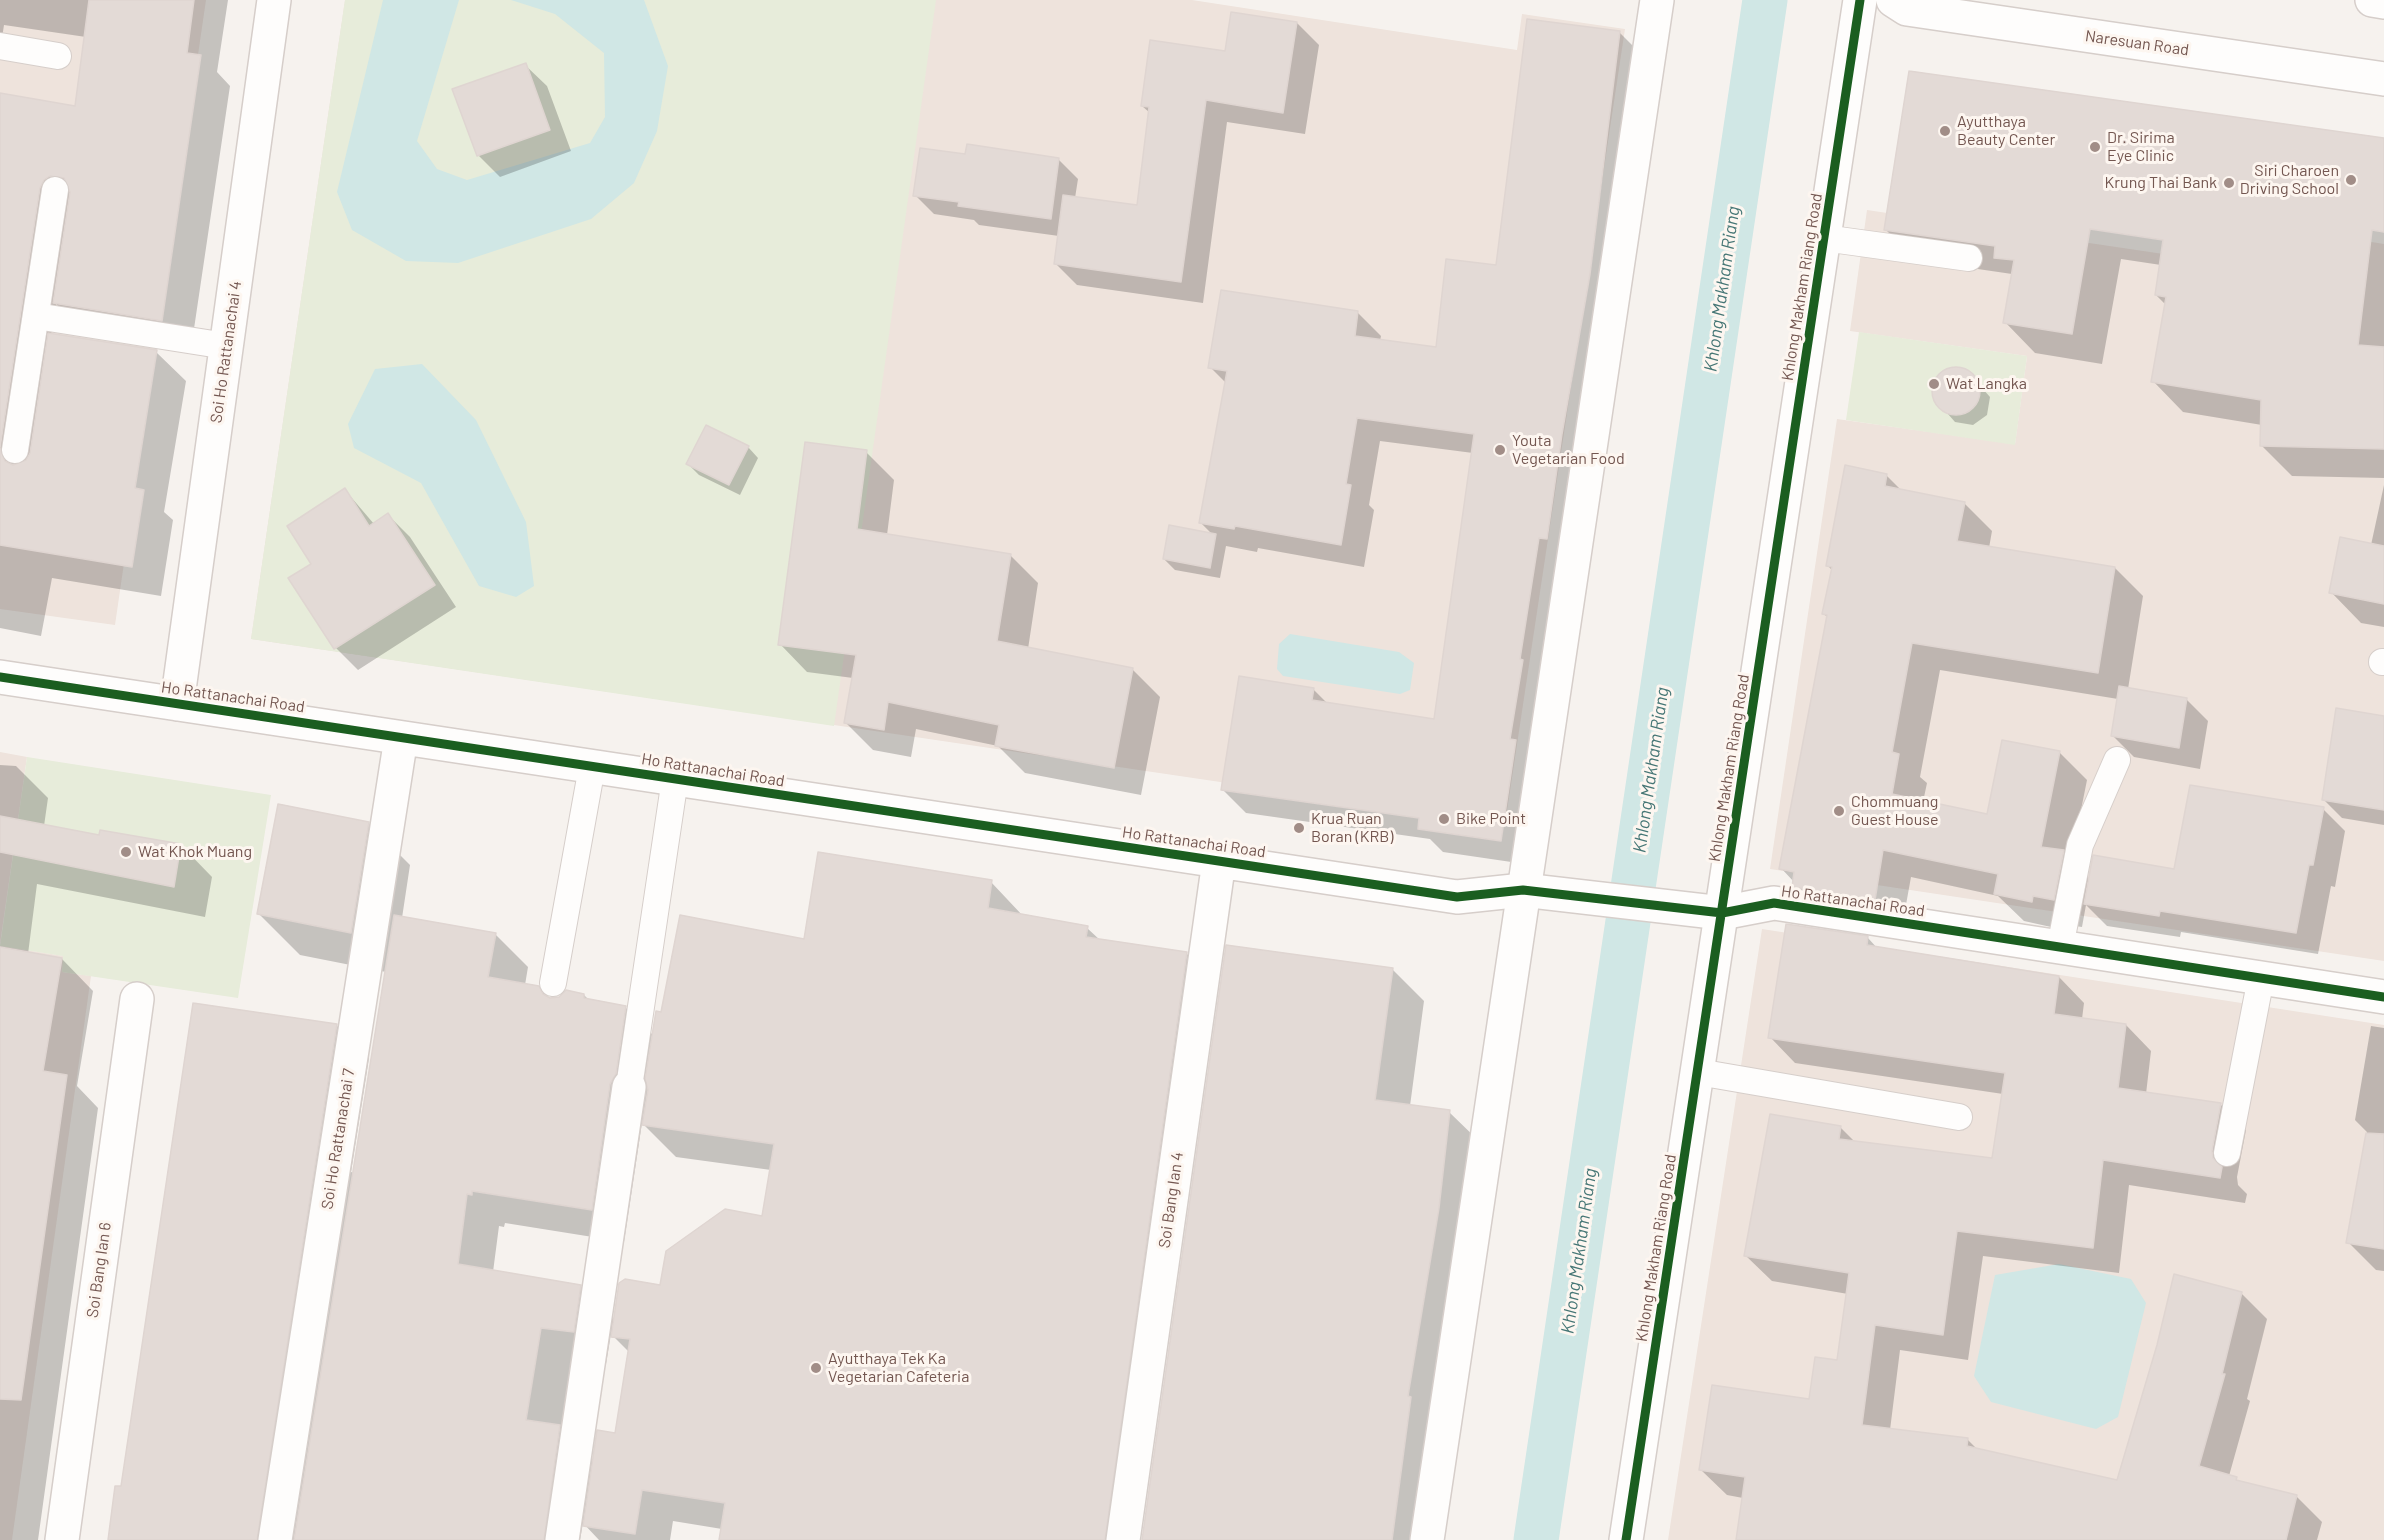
<!DOCTYPE html>
<style>
body{margin:0}
canvas{display:block;background:#f6f2ee}
</style>
<canvas width="2384" height="1540"></canvas>
<script>
const context = document.querySelector('canvas').getContext('2d');
context.lineJoin = 'round';
function fillPath(path, color) { context.fillStyle = color; context.fill(path, 'evenodd'); }
const poly = rows => new Path2D(rows.map(r => 'M' + r).join(''));
function strokePath(path, color, width, dash) { context.strokeStyle = color; context.lineWidth = width; context.lineCap = dash ? 'butt' : 'round'; context.setLineDash(dash || []); context.stroke(path); }
function label(font, color, halo, rows, align = 'center') {
  context.font = font + ' Barlow,sans-serif'; context.lineWidth = 6; context.setLineDash([]); context.textBaseline = 'middle'; context.strokeStyle = halo; context.fillStyle = color; for (const [text, x, y, turn = 0] of rows) {
    context.save(); context.translate(x, y); context.rotate((+turn || 0) * Math.PI / 180); context.textAlign = isNaN(turn) ? turn : align; if (halo) context.strokeText(text, 0, 0); context.fillText(text, 0, 0); context.restore();
  }
}
fillPath(poly([
 [0,0,206,0,115,625,0,609],
 [345,0,1192,0,1517,50,1522,14,1625,29,1505,824,251,639],
 [1867,210,2278,271,2285,228,2384,244,2384,961,1770,869,1837,419,2015,444,2027,356,1850,331],
 [0,752,27,757,0,944],
 [1762,929,2384,1025,2384,1540,1668,1540],
 [0,946,64,956,62,972,91,976,12,1540,0,1540]
]), '#eee3dc');
fillPath(poly([
 [345,0,936,0,834,726,251,639],
 [1859,332,2027,356,2015,445,1846,420],
 [27,757,271,795,238,998,62,972,63,956,0,946]
]), '#e7ecda');
fillPath(poly([
 [383,0,459,0,417,141,437,169,467,180,590,143,605,117,604,53,555,14,511,0,644,0,668,66,657,131,634,183,591,219,458,263,406,261,352,230,337,192],
 [422,364,476,420,526,522,534,586,516,597,479,586,421,483,354,448,348,424,375,369],
 [1290,634,1399,652,1414,663,1410,690,1400,694,1283,676,1277,669,1279,644],
 [2059,1264,2131,1279,2146,1303,2118,1417,2096,1429,1991,1402,1974,1376,1995,1275]
]), '#d0e7e5');
fillPath(poly([
 [0,0,228,0,217,72,230,86,191,349,84,332,56,304,51,335,156,352,186,381,164,512,173,520,161,596,52,578,41,636,0,628,0,95,76,108,86,37,4,25,0,51],
 [1297,23,1319,45,1305,134,1227,122,1203,303,1077,285,1055,263,1059,236,979,225,974,220,934,214,915,195,966,156,1059,160,1078,179,1075,198,1139,207,1150,113,1142,106,1226,52],
 [1619,32,1643,56,1525,864,1443,852,1430,839,1246,813,1223,790,1313,689,1328,704,1436,721,1473,453,1380,441,1369,505,1374,510,1364,567,1258,548,1257,552,1226,546,1220,578,1175,570,1164,559,1212,534,1200,522,1226,383,1210,367,1358,313,1381,336,1380,341,1437,349,1497,266],
 [525,65,547,86,571,151,500,177,478,155],
 [2384,141,2384,478,2292,476,2261,445,2262,425,2183,412,2153,381,2166,305,2156,295,2161,265,2121,259,2102,364,2035,353,2005,322,2012,274,1916,260,1886,230],
 [1950,368,1967,371,1990,397,1987,415,1973,425,1955,422,1933,397,1935,379],
 [748,447,758,458,740,495,699,475,688,464],
 [866,452,894,480,887,535,1010,555,1038,583,1028,649,1132,669,1160,697,1141,795,1025,773,998,746,916,729,911,757,873,750,846,723,853,678,807,672,780,644],
 [1886,475,1903,492,1964,503,1992,531,1989,548,2115,568,2143,596,2128,689,2186,699,2208,721,2200,769,2134,757,2112,735,2118,699,1940,670,1920,777,1927,783,1923,802,1988,815,2059,752,2087,780,2071,860,2090,879,2175,871,2323,809,2345,831,2335,887,2331,886,2318,954,2181,932,2180,937,2107,926,2086,905,2082,927,2061,924,2060,929,2024,921,1998,896,1911,877,1902,927,1822,914,1793,886,1794,882,1781,868,1828,618,1824,614,1833,571,1827,565],
 [2384,485,2384,627,2361,623,2331,592,2371,545],
 [345,490,374,524,388,515,410,537,456,607,358,670,336,648,290,578,313,564],
 [2384,718,2384,825,2342,818,2324,800],
 [0,765,16,766,48,798,44,826,100,836,181,845,212,877,205,917,37,884,28,954,62,959,93,991,77,1086,98,1108,38,1540,0,1540],
 [368,823,410,865,402,918,495,934,528,967,525,985,538,987,550,999,584,995,590,1001,625,1007,653,1035,662,1013,805,941,991,882,1023,916,1087,928,1100,940,1186,953,1218,985,1140,1540,720,1540,722,1529,673,1521,670,1540,599,1540,583,1523,580,1540,109,1540,122,1488,336,1025,369,1058,351,1172,354,1173,386,972,300,955,259,914],
 [642,1123,676,1157,771,1170,764,1217,615,1321,580,1286,493,1272,499,1226,504,1227,505,1223,624,1242],
 [611,1334,630,1353,616,1435,594,1461,562,1429,573,1360,606,1364],
 [1868,938,1878,949,2059,977,2084,1003,2082,1019,2126,1025,2151,1051,2146,1094,2221,1105,2246,1130,2237,1177,2238,1185,2247,1194,2245,1203,2129,1185,2119,1273,1983,1256,1968,1360,1900,1350,1890,1430,1968,1440,1978,1450,2118,1482,2241,1293,2267,1319,2247,1399,2250,1401,2229,1476,2241,1482,2296,1496,2322,1522,2317,1540,1737,1540,1743,1498,1727,1495,1701,1470,1811,1401,1838,1362,1848,1294,1772,1281,1746,1256,1840,1127,1856,1143,1994,1160,2003,1094,1795,1063,1770,1037],
 [1392,969,1424,1001,1410,1106,1449,1112,1481,1143,1428,1540,1143,1540],
 [2371,1026,2384,1028,2384,1271,2376,1270,2348,1242,2367,1132,2355,1120]
]), '#0003');
strokePath(poly([
 [1536,1540,1765,0]
]), '#d0e7e5', 45);
const building = poly([
 [89,0,194,0,187,53,201,55,162,321,53,303,70,192,64,178,50,176,44,180,40,188,0,448,5,461,13,465,26,460,30,453,48,333,157,350,135,488,144,490,132,567,0,545,0,93,75,106,89,0],
 [1231,12,1297,22,1283,113,1206,100,1181,282,1054,264,1063,195,1137,205,1149,107,1141,106,1150,40,1225,51,1231,12],
 [1527,19,1620,31,1590,274,1562,434,1547,539,1539,538,1520,659,1523,660,1510,739,1516,740,1501,841,1418,829,1419,818,1221,790,1239,676,1314,688,1312,700,1434,719,1474,434,1357,418,1346,484,1351,485,1341,545,1235,526,1234,529,1199,523,1227,371,1208,368,1221,290,1358,311,1355,336,1436,347,1446,259,1496,265,1527,19],
 [526,63,550,130,477,156,452,89,526,63],
 [1909,71,2384,138,2384,232,2372,230,2358,345,2384,347,2384,449,2260,446,2261,400,2151,382,2166,297,2155,295,2163,240,2090,229,2072,334,2003,323,2014,260,1994,258,1995,246,1884,230,1909,71],
 [967,144,1059,158,1051,219,958,206,959,202,913,196,920,148,965,154,967,144],
 '1932 391a24 24 0 1 1 48 0a24 24 0 1 1-48 0Z',
 [706,425,749,446,729,485,686,464,706,425],
 [805,442,867,450,857,529,1011,554,997,641,1133,668,1114,768,995,746,999,725,888,702,884,730,844,723,856,655,778,645,805,442],
 [1845,465,1887,474,1885,486,1965,502,1957,541,2115,567,2098,673,1912,643,1892,752,1899,754,1892,794,1987,814,2002,740,2060,751,2041,847,2064,850,2054,900,2033,896,2032,902,1994,894,1998,874,1883,850,1875,900,1792,887,1794,872,1779,869,1827,615,1822,614,1832,567,1826,566,1845,465],
 [345,488,369,526,388,513,435,585,334,649,288,578,311,564,287,526,345,488],
 [1169,525,1216,534,1210,568,1163,559,1169,525],
 [2340,537,2384,546,2384,604,2329,593,2340,537],
 [2119,686,2187,698,2179,748,2111,736,2119,686],
 [2336,708,2384,716,2384,810,2322,800,2336,708],
 [2190,785,2324,807,2313,865,2309,865,2296,933,2160,911,2159,916,2084,904,2093,855,2174,869,2190,785],
 [278,804,369,822,351,933,257,914,278,804],
 [0,816,99,835,100,830,181,844,174,887,0,852,0,816],
 [818,852,992,880,988,908,1088,926,1086,937,1187,952,1105,1540,719,1540,725,1503,642,1490,635,1534,583,1526,597,1430,615,1433,630,1339,611,1337,619,1283,625,1279,660,1285,666,1251,725,1209,762,1216,774,1144,642,1125,648,1090,645,1079,656,1011,661,1012,680,915,804,939,818,852],
 [394,915,496,933,488,977,539,986,543,994,550,998,559,997,566,990,584,994,584,998,626,1006,616,1074,610,1084,592,1210,472,1191,472,1195,467,1194,458,1264,581,1285,574,1332,541,1328,526,1420,560,1425,544,1540,294,1540,394,915],
 [1786,924,1868,936,1867,945,2059,976,2054,1014,2126,1024,2118,1088,2221,1103,2212,1151,2213,1158,2222,1167,2220,1178,2103,1160,2093,1248,1957,1231,1943,1335,1875,1325,1862,1425,1968,1438,1967,1446,2117,1480,2157,1345,2174,1274,2242,1292,2222,1374,2225,1374,2199,1466,2237,1477,2236,1480,2297,1495,2286,1540,1736,1540,1745,1477,1699,1470,1712,1385,1809,1399,1815,1357,1837,1360,1849,1273,1744,1256,1770,1114,1841,1126,1839,1139,1992,1158,2005,1073,1768,1038,1786,924],
 [1226,945,1393,968,1375,1100,1450,1110,1439,1208,1408,1396,1411,1397,1392,1540,1142,1540,1226,945],
 [0,947,62,958,43,1071,67,1075,21,1400,0,1399,0,947],
 [193,1003,337,1024,257,1540,108,1540,115,1486,121,1486,193,1003],
 [2366,1133,2384,1134,2384,1249,2346,1243,2366,1133]
]);
fillPath(building, '#e3dad6');
strokePath(building, '#dfd5d1', 1.5);
const service = poly([
 [0,46,58,56],
 [1824,238,1969,258],
 [36,316,226,346],
 [15,450,55,190],
 [2382,662,2384,662],
 [2060,947,2080,845,2117,760],
 [553,983,592,767],
 [1698,1072,1959,1117],
 [629,1087,675,779],
 [2227,1153,2261,978]
]);
const minor = poly([
 [0,677,1457,897,1523,890,1722,913,1774,903,2384,997],
 [177,704,274,0],
 [62,1540,137,999],
 [275,1540,401,738],
 [562,1540,629,1087],
 [1123,1540,1219,861]
]);
const tertiary = poly([
 [1893,0,1907,9,2384,79],
 [2372,0,2384,2],
 [1427,1540,1657,0],
 [1626,1540,1860,0]
]);
strokePath(service, '#d6ceca', 28);
strokePath(minor, '#d6ceca', 36);
strokePath(tertiary, '#d6ceca', 36);
strokePath(service, '#fefdfc', 26);
strokePath(minor, '#fefdfc', 33);
strokePath(tertiary, '#fefdfc', 33);
strokePath(poly([
 [0,677,1457,897,1523,890,1722,913,1774,903,2384,997],
 [1626,1540,1860,0]
]), '#1b5e20', 9);
for (const [x, y, r, color] of [
 [1945,131,6,"#a18d87"],
 [2095,147,6,"#a18d87"],
 [2351,180,6,"#a18d87"],
 [2229,183,6,"#a18d87"],
 [1934,384,6,"#a18d87"],
 [1500,450,6,"#a18d87"],
 [1839,811,6,"#a18d87"],
 [1444,819,6,"#a18d87"],
 [1299,828,6,"#a18d87"],
 [126,852,6,"#a18d87"],
 [816,1368,6,"#a18d87"]
]) { const dot = new Path2D(); dot.arc(x, y, r, 0, 2 * Math.PI); context.fillStyle = color; context.fill(dot); strokePath(dot, '#fdf6f0', 2); }
label('16px', '#735650', '#fdf6f0', [
 ["Naresuan Road",2137,43,8],
 ["Khlong Makham Riang Road",1802,287,-81],
 ["Soi Ho Rattanachai 4",226,352,-82],
 ["Ho Rattanachai Road",233,697,8],
 ["Khlong Makham Riang Road",1729,768,-81],
 ["Ho Rattanachai Road",713,770,9],
 ["Ho Rattanachai Road",1194,842,8],
 ["Ho Rattanachai Road",1853,901,8],
 ["Soi Ho Rattanachai 7",338,1139,-81],
 ["Soi Bang Ian 4",1171,1200,-82],
 ["Khlong Makham Riang Road",1656,1248,-81],
 ["Soi Bang Ian 6",99,1270,-82]
]);
label('16px', '#735650', '#fdf6f0', [
 ["Ayutthaya",1957,122],
 ["Beauty Center",1957,140],
 ["Dr. Sirima",2107,138],
 ["Eye Clinic",2107,156],
 ["Siri Charoen",2339,171,"right"],
 ["Driving School",2339,189,"right"],
 ["Krung Thai Bank",2217,183,"right"],
 ["Wat Langka",1946,384],
 ["Youta",1512,441],
 ["Vegetarian Food",1512,459],
 ["Chommuang",1851,802],
 ["Guest House",1851,820],
 ["Krua Ruan",1311,819],
 ["Boran (KRB)",1311,837],
 ["Bike Point",1456,819],
 ["Wat Khok Muang",138,852],
 ["Ayutthaya Tek Ka",828,1359],
 ["Vegetarian Cafeteria",828,1377]
], 'left');
label('italic 18px', '#457675', '#fdf6f0', [
 ["Khlong Makham Riang",1722,289,-82],
 ["Khlong Makham Riang",1651,770,-82],
 ["Khlong Makham Riang",1579,1251,-82]
]);
</script>
